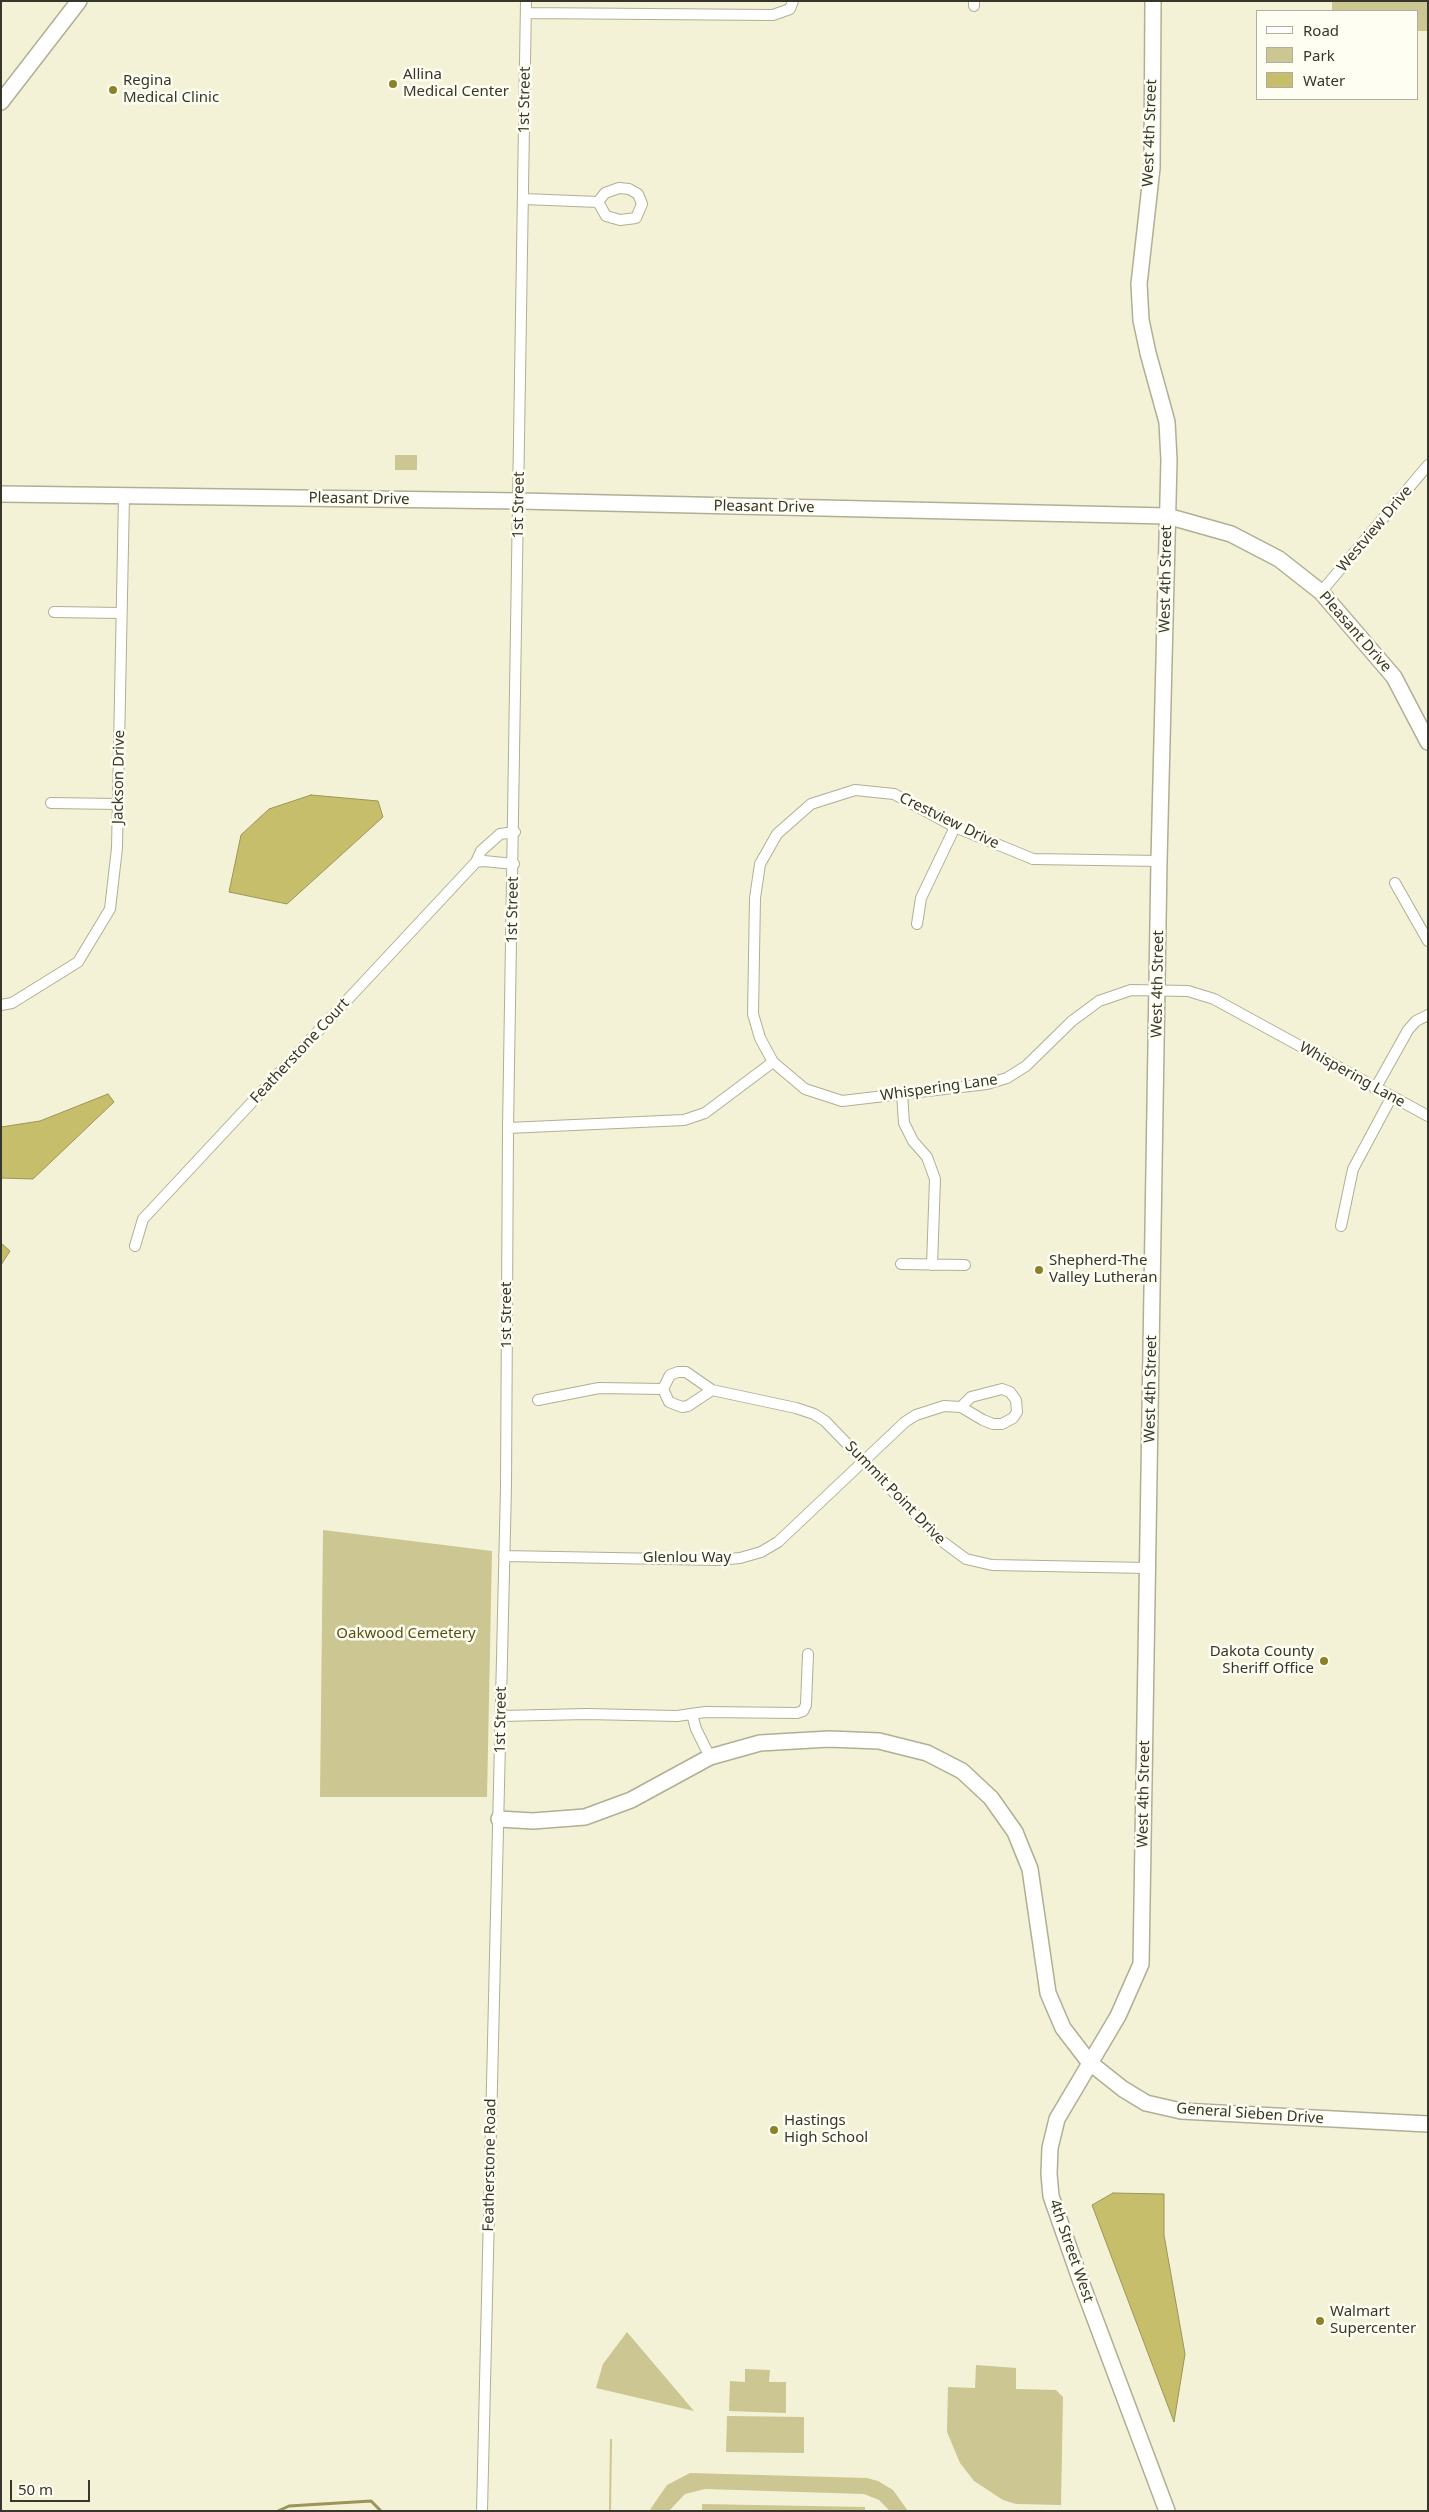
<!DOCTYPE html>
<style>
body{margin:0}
#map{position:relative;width:1429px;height:2512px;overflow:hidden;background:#f4f2d6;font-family:"Noto Sans",sans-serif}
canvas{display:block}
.frame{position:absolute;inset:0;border:2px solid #37362b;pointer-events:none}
.legend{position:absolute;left:1256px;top:10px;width:162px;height:90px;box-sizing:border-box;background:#fffef3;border:1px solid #afaea3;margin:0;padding:6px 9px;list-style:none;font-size:15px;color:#37362b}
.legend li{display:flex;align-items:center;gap:10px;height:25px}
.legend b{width:25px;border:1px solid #afaea3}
.scale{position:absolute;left:10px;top:2480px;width:80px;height:22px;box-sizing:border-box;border:2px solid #37362b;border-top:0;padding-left:6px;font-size:15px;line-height:18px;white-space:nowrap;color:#37362b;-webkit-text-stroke:4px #fffef3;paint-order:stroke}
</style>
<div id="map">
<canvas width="1429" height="2512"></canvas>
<div class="frame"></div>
<ul class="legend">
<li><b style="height:6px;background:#fff"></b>Road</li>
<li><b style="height:14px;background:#cbc692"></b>Park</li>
<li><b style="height:14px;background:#c6be6b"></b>Water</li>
</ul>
<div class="scale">50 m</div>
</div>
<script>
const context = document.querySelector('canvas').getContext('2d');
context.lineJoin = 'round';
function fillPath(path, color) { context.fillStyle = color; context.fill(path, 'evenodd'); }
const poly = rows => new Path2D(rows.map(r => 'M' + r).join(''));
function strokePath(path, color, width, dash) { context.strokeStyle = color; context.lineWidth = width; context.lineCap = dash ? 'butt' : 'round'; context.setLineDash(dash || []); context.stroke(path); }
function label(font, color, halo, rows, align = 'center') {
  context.font = font + ' "Noto Sans",sans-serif'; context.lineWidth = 5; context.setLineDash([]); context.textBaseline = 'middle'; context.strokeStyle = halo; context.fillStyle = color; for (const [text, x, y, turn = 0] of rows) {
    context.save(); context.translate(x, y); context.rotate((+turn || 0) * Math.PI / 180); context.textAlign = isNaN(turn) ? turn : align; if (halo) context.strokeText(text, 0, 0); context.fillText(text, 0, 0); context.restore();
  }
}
fillPath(poly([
 [1332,1,1428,1,1428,31,1418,31,1418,11,1332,11],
 [395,455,417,455,417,470,395,470],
 [323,1530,492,1551,487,1797,320,1797],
 [627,2332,694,2411,596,2388,603,2364],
 [976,2365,1016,2368,1016,2389,1056,2390,1063,2397,1061,2505,1016,2504,1003,2500,974,2481,960,2463,947,2432,948,2387,975,2388],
 [745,2369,770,2370,769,2382,786,2382,786,2413,729,2411,730,2381,745,2382],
 [727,2416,804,2417,804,2453,726,2452],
 [610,2439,612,2439,611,2511,609,2511],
 [690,2473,867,2478,878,2481,893,2490,908,2511,890,2511,879,2500,864,2494,705,2489,685,2494,669,2511,649,2511,667,2485],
 [702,2504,865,2507,865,2511,702,2511]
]), '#cbc692');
const water = poly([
 [311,795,378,801,383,817,287,904,229,892,241,835,269,809,311,795],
 [108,1094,114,1102,33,1179,1,1178,1,1127,40,1121,108,1094],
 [1,1243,10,1251,1,1265,1,1243],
 [1113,2193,1164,2194,1164,2235,1185,2354,1174,2422,1092,2205,1113,2193]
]);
fillPath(water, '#c6be6b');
strokePath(water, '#9b9558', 1);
strokePath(poly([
 [278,2511,289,2506,371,2501,381,2511]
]), '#9b9558', 3);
const street = poly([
 [974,6,974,1],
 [526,13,773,15,790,9,793,1],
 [619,188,629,189,638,194,642,204,636,218,620,220,606,216,598,202,605,193,619,188],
 [524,199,598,202],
 [1321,592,1428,465],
 [54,612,121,613],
 [51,803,118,804],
 [1159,861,1033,859,955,827,894,794,855,790,811,804,777,834,760,864,755,898,753,1014,760,1038,773,1062,805,1089,842,1101,987,1084,1007,1078,1026,1066,1072,1021,1099,1001,1131,990,1188,991,1214,999,1428,1116],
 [476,862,484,861,514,864],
 [1395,883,1428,941],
 [917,924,921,898,955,827],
 [1,1005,12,1003,78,962,110,909,117,848,124,495],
 [1375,1089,1408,1030,1416,1021,1428,1015],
 [902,1094,904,1123,913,1141,927,1157,935,1179,932,1265],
 [508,1128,684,1120,705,1113,773,1062],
 [1341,1226,1353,1169,1391,1098],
 [135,1246,143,1219,476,862,481,851,500,834,515,832],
 [901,1264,965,1265],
 [712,1390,688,1406,682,1407,669,1402,663,1389,670,1375,678,1372,686,1372,712,1390,796,1408,814,1414,825,1421,939,1539,966,1559,992,1565,1147,1568],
 [538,1400,599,1388,663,1389],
 [504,1556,718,1560,740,1558,761,1552,778,1542,905,1422,916,1415,944,1406,961,1407,983,1420,993,1424,1002,1424,1013,1418,1017,1412,1016,1400,1010,1392,1002,1389,971,1397,961,1407],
 [692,1714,696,1729,710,1757],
 [501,1716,586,1714,677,1716,705,1712,797,1713,803,1711,806,1705,808,1654],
 [482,2511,506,1487,508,1128,526,1]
]);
const secondary = poly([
 [1153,1,1152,168,1139,284,1141,320,1148,353,1167,422,1169,460,1159,861,1141,1964,1118,2016,1057,2119,1050,2148,1049,2174,1051,2196,1080,2279,1167,2511],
 [1,102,79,1],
 [1,494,520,501,1167,516,1231,534,1279,559,1321,592,1394,677,1428,742],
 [499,1819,533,1821,585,1817,631,1800,710,1757,760,1743,829,1739,879,1741,927,1753,962,1771,991,1798,1015,1832,1030,1869,1048,1993,1063,2028,1089,2062,1123,2089,1146,2103,1181,2111,1428,2124]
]);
strokePath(street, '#b1ae94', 12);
strokePath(secondary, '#b1ae94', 18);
strokePath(street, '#fff', 10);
strokePath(secondary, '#fff', 15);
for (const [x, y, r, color] of [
 [393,84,5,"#8a8128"],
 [113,90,5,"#8a8128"],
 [1039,1270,5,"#8a8128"],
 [1324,1661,5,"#8a8128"],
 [774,2130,5,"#8a8128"],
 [1320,2321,5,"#8a8128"]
]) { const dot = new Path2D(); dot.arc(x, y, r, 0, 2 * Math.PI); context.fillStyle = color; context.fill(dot); strokePath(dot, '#fffef3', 2); }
label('15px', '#37362b', '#fffef3', [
 ["Allina",403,75],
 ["Medical Center",403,92],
 ["Regina",123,81],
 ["Medical Clinic",123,98],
 ["Shepherd-The",1049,1261],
 ["Valley Lutheran",1049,1278],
 ["Dakota County",1314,1652,"right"],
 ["Sheriff Office",1314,1669,"right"],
 ["Hastings",784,2121],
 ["High School",784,2138],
 ["Walmart",1330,2312],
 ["Supercenter",1330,2329]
], 'left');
label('15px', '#37362b', '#fffef3', [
 ["1st Street",525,100,-89],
 ["West 4th Street",1150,133,-88],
 ["Pleasant Drive",359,499,1],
 ["1st Street",519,505,-89],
 ["Pleasant Drive",764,507,1],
 ["Westview Drive",1375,529,-50],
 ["West 4th Street",1166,579,-89],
 ["Pleasant Drive",1355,632,49],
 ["Jackson Drive",119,777,-89],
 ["Crestview Drive",949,821,26],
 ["1st Street",513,910,-89],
 ["West 4th Street",1158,984,-89],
 ["Featherstone Court",300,1051,-47],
 ["Whispering Lane",1352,1075,29],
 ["Whispering Lane",939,1088,-8],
 ["1st Street",507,1315,-90],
 ["West 4th Street",1151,1389,-89],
 ["Summit Point Drive",895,1493,46],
 ["Glenlou Way",687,1558],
 ["1st Street",501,1720,-89],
 ["West 4th Street",1144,1794,-89],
 ["General Sieben Drive",1250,2114,4],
 ["Featherstone Road",490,2165,-89],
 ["4th Street West",1071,2251,71]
]);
label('15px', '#575111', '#fffef3', [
 ["Oakwood Cemetery",406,1634]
]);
</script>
